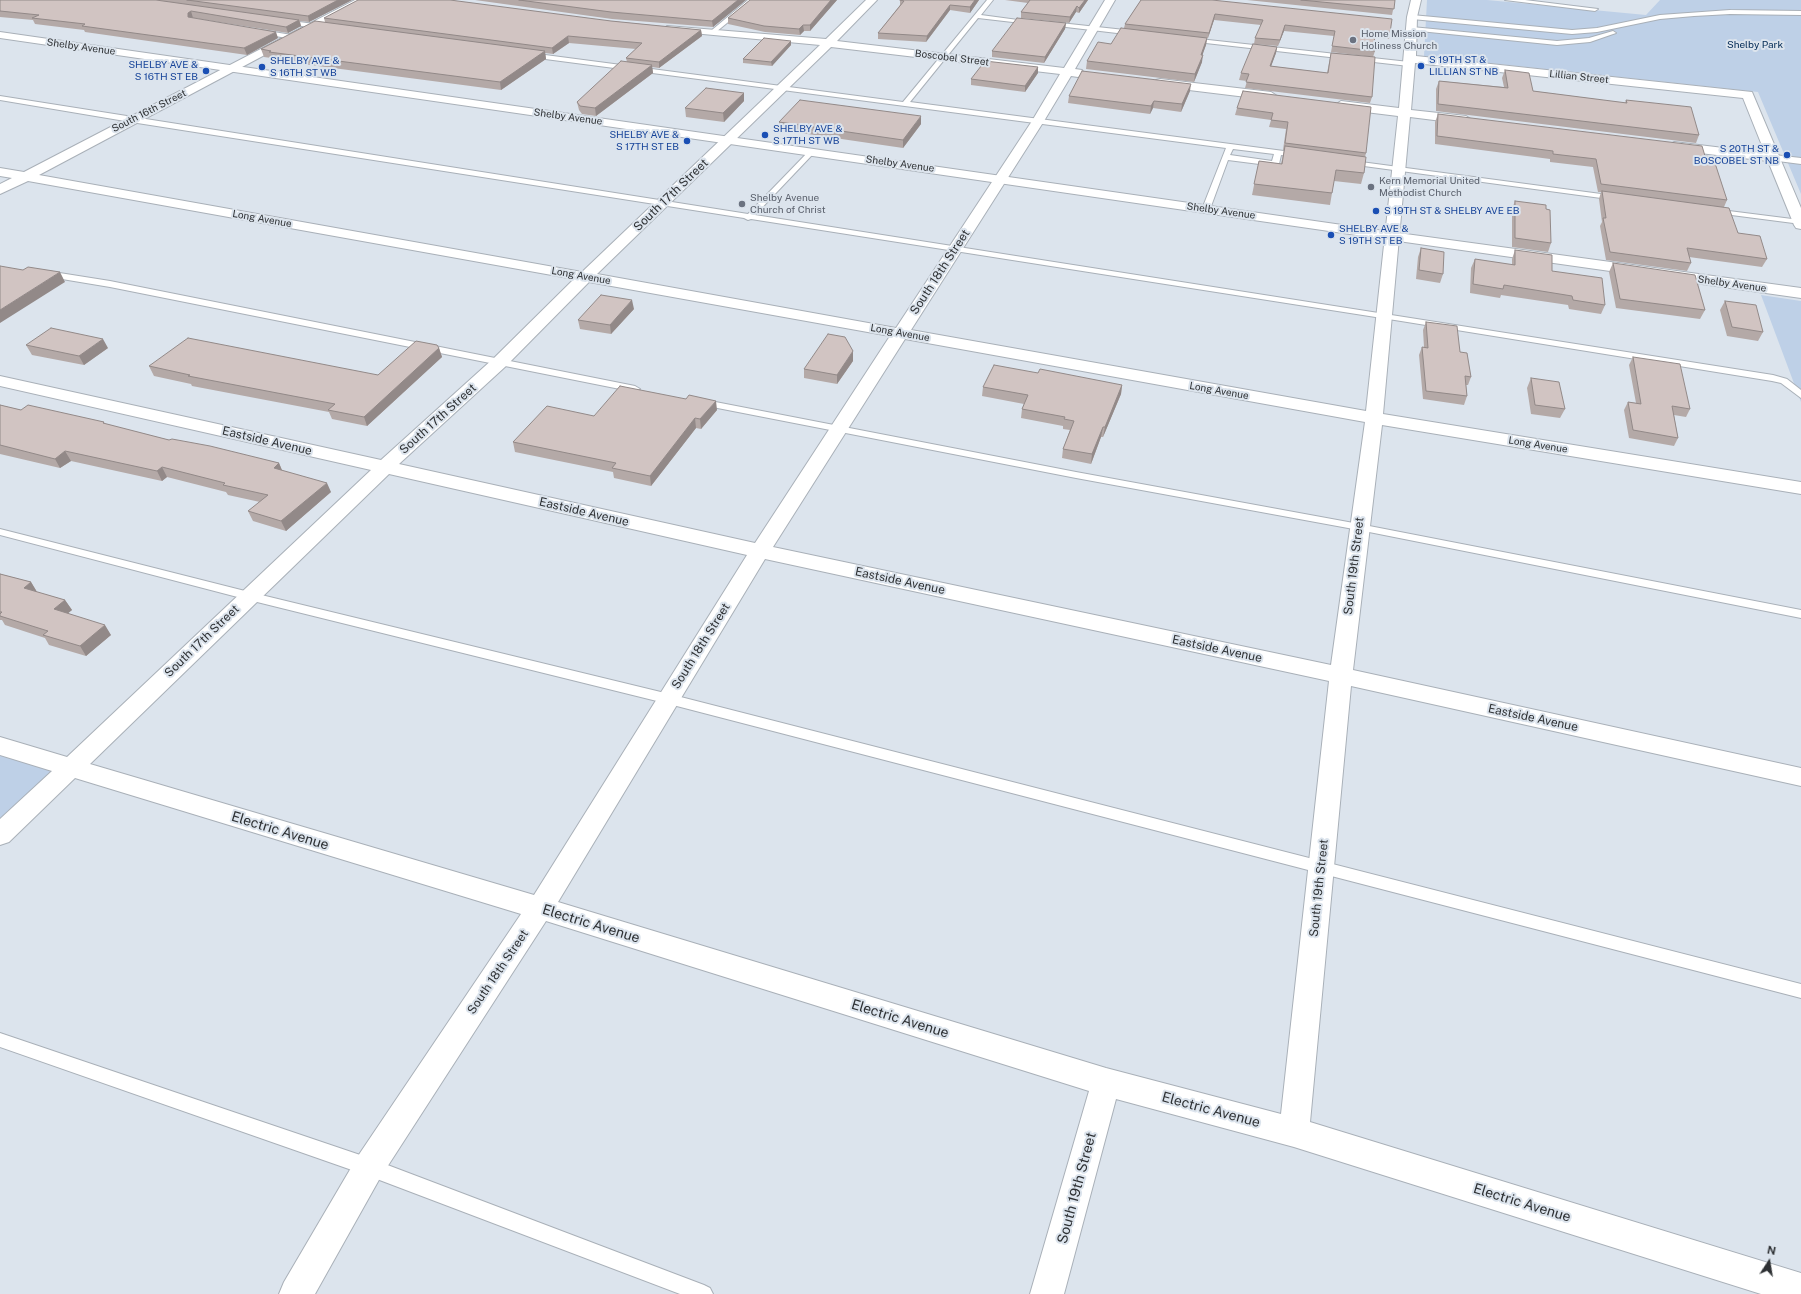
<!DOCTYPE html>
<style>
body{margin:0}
#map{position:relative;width:1801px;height:1294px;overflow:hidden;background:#dce4ed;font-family:"Public Sans",sans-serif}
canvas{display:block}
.north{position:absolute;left:1749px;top:1242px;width:40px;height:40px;-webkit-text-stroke:3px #dce4ed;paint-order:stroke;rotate:12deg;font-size:11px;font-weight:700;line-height:16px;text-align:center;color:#2e3134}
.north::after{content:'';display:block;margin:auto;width:14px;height:18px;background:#2e3134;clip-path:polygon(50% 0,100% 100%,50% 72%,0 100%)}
</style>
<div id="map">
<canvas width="1801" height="1294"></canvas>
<div class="north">N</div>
</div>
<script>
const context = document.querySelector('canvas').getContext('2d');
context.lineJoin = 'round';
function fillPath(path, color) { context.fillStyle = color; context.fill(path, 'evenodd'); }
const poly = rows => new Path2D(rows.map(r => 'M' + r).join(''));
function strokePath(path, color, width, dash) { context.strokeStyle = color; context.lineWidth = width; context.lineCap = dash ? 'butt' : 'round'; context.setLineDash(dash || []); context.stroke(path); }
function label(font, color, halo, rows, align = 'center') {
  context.font = font + ' "Public Sans",sans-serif'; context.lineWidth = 4; context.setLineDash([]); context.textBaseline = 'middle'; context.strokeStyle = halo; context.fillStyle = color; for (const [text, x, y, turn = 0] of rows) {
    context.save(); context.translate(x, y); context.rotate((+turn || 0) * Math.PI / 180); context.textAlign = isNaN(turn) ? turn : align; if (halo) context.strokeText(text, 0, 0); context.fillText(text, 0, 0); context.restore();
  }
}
fillPath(poly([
 [1427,0,1487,0,1646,15,1660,0,1801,0,1801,194,1758,92,1424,56],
 [1761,295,1801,301,1801,402],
 [0,746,63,766,0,836]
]), '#bed0e7');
const service = poly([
 [748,0,755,0,716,32,712,32,712,30,748,0],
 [987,0,993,0,981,15,1033,22,1030,24,978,18,910,102,1299,153,1303,155,1299,157,1281,155,1279,164,1275,166,1228,160,1210,209,1206,211,1202,209,1226,148,530,57,527,55,530,53,903,102,987,0],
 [1233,149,1274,154,1272,161,1230,155,1233,149],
 [1505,0,1525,0,1598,9,1595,11,1505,0],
 [1730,10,1801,11,1801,15,1730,14,1694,16,1660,19,1597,32,1572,34,1412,19,1409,17,1412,15,1572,30,1597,28,1660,15,1730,10],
 [284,20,322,25,325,27,322,29,282,23,281,22,284,20],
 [1051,22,1134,31,1137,33,1134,35,1049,25,1049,23,1051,22],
 [1412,27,1557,41,1589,38,1613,31,1616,33,1590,42,1557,45,1410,30,1410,28,1412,27],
 [261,30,292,35,295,37,292,39,259,33,258,32,261,30],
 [1190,38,1409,62,1412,64,1409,66,1188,41,1187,40,1190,38],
 [0,96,748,214,810,150,813,150,813,154,755,215,1773,375,1787,379,1801,390,1801,398,1781,383,1772,381,1401,321,751,219,748,220,744,218,131,122,0,100,0,96],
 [1346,160,1616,196,1620,198,1616,200,1349,164,1346,164,1346,160],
 [1713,209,1800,220,1801,224,1716,213,1712,211,1713,209],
 [47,271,110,281,635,386,640,389,635,392,110,287,44,276,44,272,47,271],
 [700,399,1076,472,1359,524,1801,610,1801,618,1359,530,1076,478,697,404,695,402,700,399],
 [0,529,249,592,669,694,1801,984,1801,998,669,704,249,600,0,535,0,529],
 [0,1033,369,1158,704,1285,710,1288,713,1294,680,1294,369,1176,0,1047,0,1033]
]);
const pedestrian = poly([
 [1774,155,1801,158,1801,164,1770,160,1769,158,1770,156,1774,155]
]);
const minor = poly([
 [355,0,368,0,39,175,582,272,820,45,671,31,665,28,667,26,826,39,866,0,877,0,837,41,1064,68,1105,0,1115,0,1075,69,1082,70,1084,73,1078,77,1071,76,1044,121,911,330,1366,411,1398,116,1341,109,1335,105,1341,101,1399,108,1407,17,1411,0,1421,0,1417,17,1416,56,1752,92,1801,208,1801,229,1796,228,1794,225,1768,161,1674,150,1667,146,1674,142,1765,153,1743,98,1415,63,1411,110,1466,116,1472,120,1466,124,1410,117,1383,414,1801,482,1801,494,1382,425,1353,670,1801,768,1801,786,1351,686,1310,1122,1801,1273,1801,1294,1761,1294,1294,1147,1116,1099,1064,1294,1030,1294,1089,1091,546,921,380,1178,315,1294,279,1294,284,1282,358,1156,521,914,75,778,9,842,0,845,0,819,52,771,0,755,0,737,67,757,371,470,0,386,0,376,381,460,494,358,574,279,28,181,0,194,0,184,12,178,0,176,0,168,24,172,355,0],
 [831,47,1060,74,1032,121,896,328,597,274,831,47],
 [589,282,890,336,755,543,399,464,506,366,589,282],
 [905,339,1365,422,1331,665,773,547,905,339],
 [389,474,747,555,534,895,90,764,389,474],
 [765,559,1329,681,1281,1114,1106,1068,558,902,765,559],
 [1160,79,1271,92,1277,96,1271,100,1156,86,1154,83,1156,80,1160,79]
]);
const tertiary = poly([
 [0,32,1391,232,1801,288,1801,298,1391,240,0,38,0,32]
]);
strokePath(service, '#a9b0b8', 2);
strokePath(pedestrian, '#a9b0b8', 2);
strokePath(minor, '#a9b0b8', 2);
strokePath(tertiary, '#a9b0b8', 2);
fillPath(service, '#fff');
fillPath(pedestrian, '#fff');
fillPath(minor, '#fff');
fillPath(tertiary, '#fff');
fillPath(poly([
 [0,0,352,0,309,22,300,21,301,26,288,33,193,18,192,18,278,38,247,55,85,32,84,30,35,24,33,20,0,17],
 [475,0,746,0,713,27,612,19],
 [750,0,837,0,810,31,804,31,800,35,765,32,728,24,728,18],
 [900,0,979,0,970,13,950,10,926,42,878,39,878,33,900,5],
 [1005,0,1088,0,1079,13,1076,12,1069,23,1021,18,1021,12,1028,3],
 [1141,0,1390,33,1389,39,1374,37,1375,51,1373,57,1331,52,1334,36,1284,31,1278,46,1254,44,1255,38,1261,25,1214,20,1208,38,1207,38,1206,45,1202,55,1202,62,1194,82,1086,69,1087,61,1111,44,1124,28,1125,24],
 [1247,0,1395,0,1392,15],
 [324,18,611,21,701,30,702,36,659,68,652,67,653,73,596,116,582,114,579,110,577,102,627,62,626,58,636,49,569,43,553,54,545,53,546,59,501,90,272,60,271,58,264,57,261,49,325,22],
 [1066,23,1065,29,1044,63,992,57,992,51],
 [791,41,791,45,772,66,743,63,743,59],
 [1277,47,1276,53,1271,66,1327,73,1331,53,1372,97,1370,103,1245,88,1247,81,1239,80,1241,73],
 [1038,67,1038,73,1025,92,971,85,971,79],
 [1505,70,1533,91,1625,103,1626,100,1699,135,1696,143,1436,111,1436,89,1439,81,1504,87,1502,78],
 [1190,91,1181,112,1153,108,1150,114,1068,103,1069,96],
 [1243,91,1366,153,1365,157,1364,173,1361,184,1334,181,1330,205,1252,195,1259,161,1281,164,1284,150,1283,150,1286,129,1269,127,1271,120,1235,115,1237,108],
 [744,93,744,101,724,122,686,117,685,108],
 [1438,114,1705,156,1727,200,1724,207,1738,233,1767,259,1762,267,1689,257,1691,263,1687,271,1606,260,1600,226,1602,222,1599,199,1601,192,1598,192,1593,167,1550,162,1550,159,1435,144,1435,122],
 [779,122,921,124,903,148,780,130],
 [1515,201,1546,209,1551,243,1548,252,1512,247,1512,209],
 [1421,248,1443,274,1440,283,1416,279,1418,257],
 [1515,250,1552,271,1605,305,1601,314,1569,309,1568,305,1501,295,1500,298,1470,293,1471,268,1475,259,1512,265,1512,259],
 [1613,263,1705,310,1700,319,1616,308,1609,272],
 [1725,301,1763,332,1758,341,1727,336,1720,310],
 [634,309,611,334,580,329,578,320],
 [1426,322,1460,352,1471,377,1468,385,1466,385,1467,396,1464,405,1423,399,1419,355,1422,347,1424,347,1423,330],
 [26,345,108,348,84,365,32,355],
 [439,348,442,357,367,426,332,419,329,412,192,386,191,384,154,376,149,366,378,375],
 [1633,357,1690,409,1686,417,1674,415,1678,438,1674,446,1629,438,1624,410,1628,402,1636,403,1629,365],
 [853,361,837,384,804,378,804,369],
 [1038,373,1122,385,1121,394,1103,437,1101,437,1091,464,1062,458,1063,449,1070,430,1063,429,1063,426,1021,418,1022,409,1024,404,982,396,983,387],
 [1531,378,1565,409,1560,418,1531,414,1527,388],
 [0,405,21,410,104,422,105,424,169,440,279,463,282,470,331,492,286,531,253,521,248,511,260,502,228,495,226,492,167,477,162,481,71,461,60,468,0,454],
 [717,410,701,429,696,428,651,486,614,478,613,472,515,452,513,442,594,416],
 [0,574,31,582,37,592,65,600,72,610,68,613,111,635,86,656,49,645,45,638,5,625,2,620,0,620]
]), '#b4a9a7');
fillPath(poly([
 [338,0,352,0,309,22,308,16],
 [738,0,746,0,713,27,712,21],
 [831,0,837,0,810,31,810,25],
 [975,0,979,0,970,13,970,7],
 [1085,0,1088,0,1079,13,1079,8],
 [950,5,950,10,926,42,927,36],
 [1077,6,1076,12,1069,23,1070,17],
 [191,11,193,18,190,19,188,17,188,13],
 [1215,14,1214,20,1208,38,1209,33],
 [299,20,301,26,288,33,286,27],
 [1066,23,1065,29,1044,63,1045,57],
 [803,25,804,31,800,35,799,29],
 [1285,25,1284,31,1278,46],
 [701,30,702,36,659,68,659,62],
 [276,32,278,38,247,55,244,48],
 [568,36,569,43,553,54,552,48],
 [1207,38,1206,45,1200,62,1201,55],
 [791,41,791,45,772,66,771,62],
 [1277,47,1276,53,1269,72,1270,66],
 [545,51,546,59,501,90,500,82],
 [1203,55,1202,62,1194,82,1195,74],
 [652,65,653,73,596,116,595,108],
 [1038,67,1038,73,1025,92,1025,86],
 [1191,84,1190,91,1181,112,1182,104],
 [744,93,744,101,724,122,723,113],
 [1154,101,1153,108,1150,114,1151,106],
 [921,116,921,124,903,148,903,140],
 [60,272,65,282,0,323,0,310],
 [632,300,634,309,611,334,610,325],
 [103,339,108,348,84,365,79,356],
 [439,348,442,357,367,426,364,417],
 [853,351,853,361,837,384,837,375],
 [1122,385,1121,394,1103,437,1105,427],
 [716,401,717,410,701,429,700,419],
 [695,418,696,428,651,486,650,476],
 [1103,427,1101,437,1091,464,1092,454],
 [65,451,71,461,60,468,55,459],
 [279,463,283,473,274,468],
 [162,467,167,477,162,481,157,471],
 [327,483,331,492,286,531,281,521],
 [31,582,37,592,24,588],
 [65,600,72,610,61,619,54,609],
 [105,625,111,635,86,656,80,646]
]), '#928988');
const building = poly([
 [0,0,156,0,299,20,286,27,191,11,188,13,188,17,276,32,244,48,82,26,85,24,32,18,39,15,0,11,0,0],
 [187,0,338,0,308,16,187,0],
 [358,0,450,0,611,21,701,30,659,62,626,58,642,43,568,36,552,48,324,18,358,0],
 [519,0,738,0,712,21,611,12,519,0],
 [750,0,831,0,810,25,803,25,799,29,764,26,728,18,750,0],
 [900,0,975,0,970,7,950,5,927,36,878,33,904,1,900,0],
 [1030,0,1085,0,1079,8,1077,6,1070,17,1021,12,1030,0],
 [1141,0,1212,0,1392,19,1390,33,1374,31,1375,51,1332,46,1335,31,1285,25,1280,40,1255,38,1263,20,1215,14,1209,33,1125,24,1141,0],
 [1301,0,1395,0,1394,9,1301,0],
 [1017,18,1066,23,1045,57,992,51,1017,18],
 [315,21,545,51,500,82,269,52,271,51,261,49,315,21],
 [1121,28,1207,38,1201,55,1203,55,1195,74,1087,61,1098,42,1111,44,1121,28],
 [764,38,791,41,771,62,743,59,764,38],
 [1253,44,1277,47,1270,66,1328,73,1331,53,1375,57,1372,97,1246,82,1249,74,1241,73,1253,44],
 [621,61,652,65,595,108,580,106,577,102,621,61],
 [985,61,1038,67,1025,86,971,79,985,61],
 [1505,70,1529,73,1533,91,1627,103,1626,100,1691,107,1699,135,1438,104,1439,81,1508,88,1505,70],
 [1082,71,1191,84,1182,104,1154,101,1151,106,1069,96,1082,71],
 [706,88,744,93,723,113,685,108,706,88],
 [1243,91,1371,107,1366,153,1285,143,1288,122,1271,120,1273,113,1237,108,1243,91],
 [800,100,921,116,903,140,779,122,800,100],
 [1438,114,1702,146,1705,156,1713,157,1727,200,1601,184,1596,159,1553,154,1553,151,1437,136,1438,114],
 [1285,146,1366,157,1364,173,1336,170,1332,193,1254,184,1259,161,1282,164,1285,146],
 [1602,191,1729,208,1738,233,1760,236,1767,259,1687,248,1691,263,1610,252,1603,218,1606,218,1602,191],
 [1515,201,1546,205,1546,209,1550,210,1551,243,1515,238,1515,201],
 [1421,248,1444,252,1443,274,1419,270,1421,248],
 [1515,250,1552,255,1552,271,1602,278,1605,305,1573,300,1572,296,1504,285,1503,289,1473,284,1475,259,1515,265,1515,250],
 [1613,263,1695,275,1705,310,1620,299,1613,263],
 [0,266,23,270,28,267,60,272,0,310,0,266],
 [601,295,632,300,610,325,578,320,601,295],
 [1725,301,1756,305,1763,332,1732,327,1725,301],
 [1426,322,1457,326,1460,352,1467,353,1471,377,1465,376,1467,396,1426,391,1422,347,1428,348,1426,322],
 [51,328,103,339,79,356,26,345,51,328],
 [828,334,845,337,853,351,837,375,804,369,828,334],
 [188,338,378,375,416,341,437,345,439,348,364,417,328,410,335,404,188,376,190,375,149,366,188,338],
 [1633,357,1680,364,1690,409,1672,406,1678,438,1633,430,1628,402,1641,404,1633,357],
 [994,365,1038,373,1040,369,1122,385,1105,427,1103,427,1092,454,1063,449,1074,421,1064,419,1065,417,1022,409,1028,395,983,387,994,365],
 [1531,378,1559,382,1565,409,1535,405,1531,378],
 [620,386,686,399,689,395,716,401,700,419,695,418,650,476,612,468,616,463,513,442,547,406,594,416,620,386],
 [0,405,21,410,28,405,104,422,103,423,169,440,172,439,210,446,279,463,274,468,327,483,281,521,248,511,268,495,223,485,225,483,162,467,157,471,65,451,55,459,0,445,0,405],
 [0,574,31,582,24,588,65,600,54,609,105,625,80,646,43,635,48,631,0,616,0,614,2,612,0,612,0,574]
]);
fillPath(building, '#d1c4c2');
strokePath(building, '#928988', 1);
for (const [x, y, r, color] of [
 [1353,40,4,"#6b7280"],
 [1421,66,4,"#1a4fb4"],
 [262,67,4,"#1a4fb4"],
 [206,71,4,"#1a4fb4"],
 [765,135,4,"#1a4fb4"],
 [687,141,4,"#1a4fb4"],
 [1787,155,4,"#1a4fb4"],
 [1371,187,4,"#6b7280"],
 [742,204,4,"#6b7280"],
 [1376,211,4,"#1a4fb4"],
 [1331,235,4,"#1a4fb4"]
]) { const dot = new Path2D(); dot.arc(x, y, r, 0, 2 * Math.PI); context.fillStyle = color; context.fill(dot); strokePath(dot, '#dce4ed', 1.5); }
label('10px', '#5b616d', '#dce4ed', [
 ["Home Mission",1361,34],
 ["Holiness Church",1361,46],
 ["Kern Memorial United",1379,181],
 ["Methodist Church",1379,193],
 ["Shelby Avenue",750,198],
 ["Church of Christ",750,210]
], 'left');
label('10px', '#012954', '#dce4ed', [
 ["Shelby Park",1755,45]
]);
label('10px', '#2e3134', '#dce4ed', [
 ["Shelby Avenue",81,47,8],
 ["Boscobel Street",952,58,7],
 ["Lillian Street",1579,77,6],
 ["South 16th Street",149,111,-27],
 ["Shelby Avenue",568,117,8],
 ["Shelby Avenue",900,164,8],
 ["Shelby Avenue",1221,211,8],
 ["Long Avenue",262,219,10],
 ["Long Avenue",581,276,10],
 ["Shelby Avenue",1732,284,8],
 ["Long Avenue",900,333,10],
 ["Long Avenue",1219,391,10],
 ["Long Avenue",1538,445,9]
]);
label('10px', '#164399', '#dce4ed', [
 ["S 19TH ST &",1429,60],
 ["LILLIAN ST NB",1429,72],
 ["SHELBY AVE &",270,61],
 ["S 16TH ST WB",270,73],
 ["SHELBY AVE &",198,65,"right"],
 ["S 16TH ST EB",198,77,"right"],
 ["SHELBY AVE &",773,129],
 ["S 17TH ST WB",773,141],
 ["SHELBY AVE &",679,135,"right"],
 ["S 17TH ST EB",679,147,"right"],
 ["S 20TH ST &",1779,149,"right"],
 ["BOSCOBEL ST NB",1779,161,"right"],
 ["S 19TH ST & SHELBY AVE EB",1384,211],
 ["SHELBY AVE &",1339,229],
 ["S 19TH ST EB",1339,241]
], 'left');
label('12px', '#2e3134', '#dce4ed', [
 ["South 17th Street",671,195,-44],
 ["South 18th Street",940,272,-57],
 ["South 17th Street",438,419,-42],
 ["Eastside Avenue",267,441,13],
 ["Eastside Avenue",584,512,13],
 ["South 19th Street",1354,566,-83],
 ["Eastside Avenue",900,581,12],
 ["South 17th Street",202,641,-44],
 ["South 18th Street",701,646,-58],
 ["Eastside Avenue",1217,649,12],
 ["Eastside Avenue",1533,718,12],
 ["South 19th Street",1319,888,-84],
 ["South 18th Street",498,972,-56]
]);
label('14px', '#2e3134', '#dce4ed', [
 ["Electric Avenue",280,831,17],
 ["Electric Avenue",591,924,17],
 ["Electric Avenue",900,1019,17],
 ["Electric Avenue",1211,1110,15],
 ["South 19th Street",1077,1188,-75],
 ["Electric Avenue",1522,1203,17]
]);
</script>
